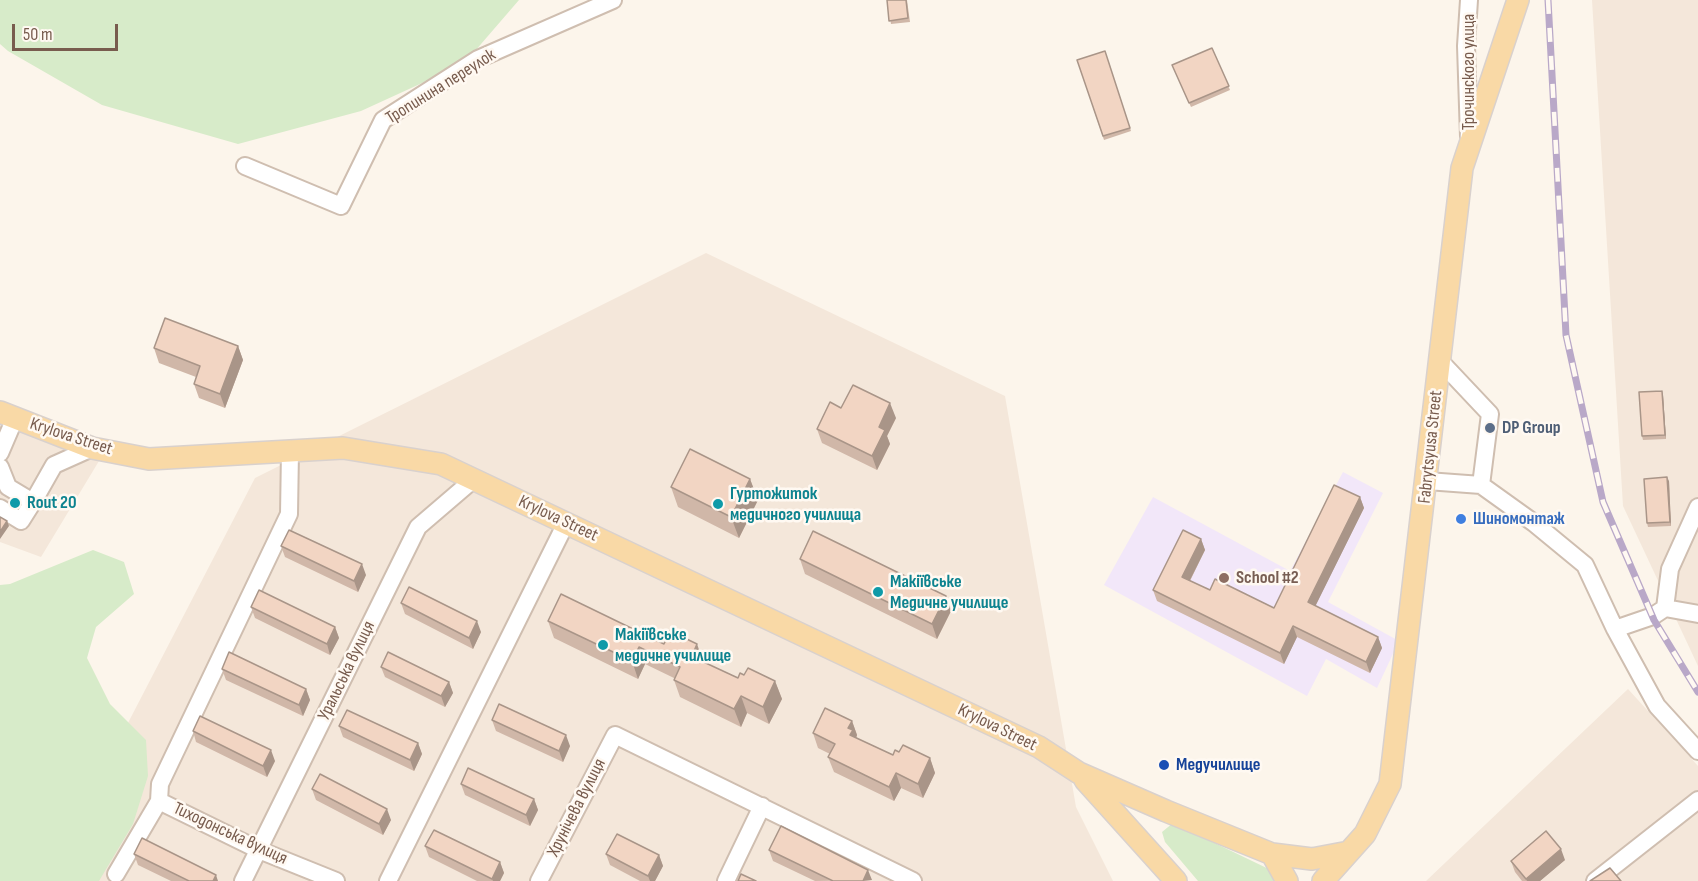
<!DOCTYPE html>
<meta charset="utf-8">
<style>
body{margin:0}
#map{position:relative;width:1698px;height:881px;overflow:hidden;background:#fcf5eb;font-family:"Sofia Sans Condensed",sans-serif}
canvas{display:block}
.scale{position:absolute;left:12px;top:24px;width:106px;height:27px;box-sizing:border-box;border:3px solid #785c4e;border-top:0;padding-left:8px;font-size:18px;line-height:21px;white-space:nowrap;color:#785c4e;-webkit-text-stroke:4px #fff9f2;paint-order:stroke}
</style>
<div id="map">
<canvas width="1698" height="881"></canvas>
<div class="scale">50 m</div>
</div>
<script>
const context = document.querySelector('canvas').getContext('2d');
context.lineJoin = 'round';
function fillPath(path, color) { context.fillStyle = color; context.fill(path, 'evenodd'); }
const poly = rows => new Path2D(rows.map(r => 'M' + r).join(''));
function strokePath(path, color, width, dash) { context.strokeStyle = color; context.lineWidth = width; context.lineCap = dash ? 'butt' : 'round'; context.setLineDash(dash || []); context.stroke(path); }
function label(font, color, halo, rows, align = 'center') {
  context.font = font + ' "Sofia Sans Condensed",sans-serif'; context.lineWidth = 5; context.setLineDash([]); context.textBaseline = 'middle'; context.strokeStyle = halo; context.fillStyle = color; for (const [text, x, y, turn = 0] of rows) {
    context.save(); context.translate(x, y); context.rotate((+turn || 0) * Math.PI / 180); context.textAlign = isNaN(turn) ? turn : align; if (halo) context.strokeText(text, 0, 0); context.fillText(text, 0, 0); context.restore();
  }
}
fillPath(poly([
 [1592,0,1698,0,1698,666,1623,506],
 [706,253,1005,396,1076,807,1113,881,46,881,255,478],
 [0,424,99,461,41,557,0,542],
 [1628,689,1698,766,1698,881,1426,881]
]), '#f4e7da');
fillPath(poly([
 [1343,472,1383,493,1328,602,1399,641,1377,688,1326,659,1307,696,1104,585,1153,497,1290,571]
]), '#f2e7f9');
fillPath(poly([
 [0,0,519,0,475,51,444,73,361,111,238,144,102,105,8,51,0,44],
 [93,550,124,562,134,594,96,627,87,658,110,704,146,740,148,776,133,824,99,881,0,881,0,585,10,584],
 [1173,823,1275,872,1281,881,1198,881,1165,842,1162,832]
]), '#d7ebc9');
const minor = poly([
 [1469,0,1466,46,1469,137],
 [245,166,341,206,383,120,478,59,613,0],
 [0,453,15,418],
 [0,467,8,487,33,502,54,465,92,448],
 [1427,481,1481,485,1490,414,1440,361],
 [1481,485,1534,523,1585,565,1615,629,1657,706,1698,751],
 [0,508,21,521,33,502],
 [1665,608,1670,569,1698,507],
 [1615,629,1653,616,1665,608,1698,614],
 [159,801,259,850,336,881],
 [116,874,159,801,160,784,289,514,290,451],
 [243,881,418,527,474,479],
 [388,881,566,523],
 [539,881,615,735,913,881],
 [726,881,762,806],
 [1595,881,1698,800]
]);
const major = poly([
 [0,412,92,448,149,459,343,448,441,464,1039,747,1079,773,1166,811,1272,854,1312,859,1349,852],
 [1085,780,1176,881],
 [1272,854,1287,881],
 [1323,881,1365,834,1390,784,1462,168,1518,0]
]);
strokePath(minor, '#cfbeb0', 20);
strokePath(major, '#d9d1cd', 24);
strokePath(minor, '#fff', 16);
strokePath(major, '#f9d9a6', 21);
const rail = poly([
 [1548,0,1566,335,1603,502,1654,620,1698,692]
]);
strokePath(rail, '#b9a8c8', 7);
strokePath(rail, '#fff9f2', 4.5, [14]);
fillPath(poly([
 [887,0,907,0,910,22,891,24],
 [1212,48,1230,90,1191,107,1172,65],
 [1105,51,1131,131,1104,140,1077,60],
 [238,346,243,360,225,408,199,398,194,384,196,377,159,363,154,348],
 [1663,395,1666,439,1643,440,1642,436],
 [841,408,896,418,887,436,890,444,877,470,822,443,817,429],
 [750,479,758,500,739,538,678,507,671,487],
 [1669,481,1671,526,1648,527,1647,523],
 [1360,497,1364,508,1315,606,1378,637,1382,648,1370,673,1297,637,1284,664,1157,601,1153,590,1201,539,1205,550,1190,581,1210,590,1274,608],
 [281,546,366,575,358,592,285,557],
 [800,559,946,596,951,611,937,639,805,574],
 [401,603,481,632,473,649,405,614],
 [251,607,335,627,339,638,330,655,255,618],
 [548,621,664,644,703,661,703,662,738,678,744,675,775,681,782,699,769,724,747,713,741,727,680,697,674,680,674,678,645,664,638,679,554,638],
 [381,667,449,682,453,693,445,707,385,677],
 [222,669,306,689,310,700,303,716,226,680],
 [492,720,570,746,563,762,496,731],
 [852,721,857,735,856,738,893,755,899,752,930,758,935,773,923,798,901,788,894,801,834,772,828,757,830,754,818,748,813,733],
 [339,726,418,743,422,754,414,771,343,737],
 [193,731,275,761,267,777,196,742],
 [461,784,534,799,538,810,530,826,465,795],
 [312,789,391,820,383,835,316,800],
 [425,846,500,862,504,873,500,881,477,881,429,857],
 [769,850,872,880,815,881,773,861],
 [134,854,218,881,171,881,138,865],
 [606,854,659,855,663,866,655,881,640,881,610,865],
 [1565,860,1540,881,1522,881,1515,872,1511,861]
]), '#d0b7a8');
fillPath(poly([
 [238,346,243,360,225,408,220,394],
 [1662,391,1663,395,1666,439,1665,435],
 [890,403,896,418,887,436,890,444,877,470,872,456,879,427],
 [1667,477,1669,481,1671,526,1670,522],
 [750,479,758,500,739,538,731,517],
 [1360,497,1364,508,1312,613,1308,602],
 [7,521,9,526,0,539,0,532],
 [1201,539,1205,550,1186,588,1182,577],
 [362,564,366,575,358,592,354,581],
 [946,596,951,611,937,639,932,624],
 [477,621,481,632,473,649,469,638],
 [1293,626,1297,637,1284,664,1280,653],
 [335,627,339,638,330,655,327,644],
 [1378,637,1382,648,1370,673,1366,662],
 [697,644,703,661,702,664,702,675,694,651],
 [639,647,645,664,638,679,632,661],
 [775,681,782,699,769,724,763,707],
 [449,682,453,693,445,707,441,696],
 [306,689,310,700,303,716,299,705],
 [741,696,747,713,741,727,734,709],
 [852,721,857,735,856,738,850,735,848,728],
 [566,735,570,746,563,762,559,751],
 [418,743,422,754,414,771,410,760],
 [271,750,275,761,267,777,263,766],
 [930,758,935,773,923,798,918,784],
 [896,773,901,788,894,801,889,787],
 [534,799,538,810,530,826,526,815],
 [387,809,391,820,383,835,379,824],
 [1561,849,1565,860,1540,881,1527,881,1526,879],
 [659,855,663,866,655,881,650,881,648,876],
 [500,862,504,873,500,881,493,881,492,879],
 [868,870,872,880,863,881],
 [216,875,218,881,213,881]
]), '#a99588');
const building = poly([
 [887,0,906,0,908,18,889,21,887,0],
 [1212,48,1229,86,1189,103,1172,65,1212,48],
 [1105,51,1130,128,1103,136,1077,60,1105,51],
 [165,318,238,346,220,394,194,384,200,366,154,348,165,318],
 [853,385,890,403,879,427,885,430,872,456,817,429,830,402,841,408,853,385],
 [1662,391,1665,435,1642,436,1639,392,1662,391],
 [690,449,750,479,731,517,671,487,690,449],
 [1667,477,1670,522,1647,523,1644,479,1667,477],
 [1334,485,1360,497,1308,602,1378,637,1366,662,1293,626,1280,653,1153,590,1183,530,1201,539,1182,577,1210,590,1215,579,1274,608,1334,485],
 [0,517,7,521,0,532,0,517],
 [289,530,362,564,354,581,281,546,289,530],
 [813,531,946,596,932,624,800,559,813,531],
 [409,587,477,621,469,638,401,603,409,587],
 [259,590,335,627,327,644,251,607,259,590],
 [561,594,664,644,670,631,697,644,694,651,698,653,695,658,738,678,740,673,744,675,748,668,775,681,763,707,741,696,734,709,674,680,680,667,639,647,632,661,548,621,561,594],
 [229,652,306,689,299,705,222,669,229,652],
 [388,652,449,682,441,696,381,667,388,652],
 [499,704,566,735,559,751,492,720,499,704],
 [825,708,852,721,848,728,853,730,850,735,893,755,895,750,899,752,903,745,930,758,918,784,896,773,889,787,828,757,835,744,813,733,825,708],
 [347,710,418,743,410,760,339,726,347,710],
 [200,716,271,750,263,766,193,731,200,716],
 [468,768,534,799,526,815,461,784,468,768],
 [320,774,387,809,379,824,312,789,320,774],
 [781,826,868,870,863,881,833,881,769,850,781,826],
 [434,830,500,862,492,879,425,846,434,830],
 [1546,831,1561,849,1526,879,1511,861,1546,831],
 [617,834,659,855,648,876,606,854,617,834],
 [142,838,216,875,213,881,189,881,134,854,142,838],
 [1610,868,1621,881,1590,881,1610,868],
 [741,874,756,881,738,881,741,874]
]);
fillPath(building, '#f2d5c3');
strokePath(building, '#a99588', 1.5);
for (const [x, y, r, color] of [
 [1490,428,6,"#5c6f8a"],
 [15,503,6,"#0f9aa8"],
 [718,504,6,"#0f9aa8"],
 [1461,519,6,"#3f7fe0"],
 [1224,578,6,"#8d6e63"],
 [878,592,6,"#0f9aa8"],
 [603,645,6,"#0f9aa8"],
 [1164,765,6,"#1a4fb4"]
]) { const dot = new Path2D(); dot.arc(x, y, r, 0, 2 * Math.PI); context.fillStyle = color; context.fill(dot); strokePath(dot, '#fff9f2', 2); }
label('18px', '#785c4e', '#fff9f2', [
 ["Трочинского улица",1469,72,-90],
 ["Тропинина переулок",441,87,-32],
 ["Krylova Street",71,437,18],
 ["Fabrytsyusa Street",1431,447,-84],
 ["Krylova Street",558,519,25],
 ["Уральська вулиця",347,671,-64],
 ["Krylova Street",997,728,26],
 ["Хрунічева вулиця",577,808,-63],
 ["Тиходонська вулиця",230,834,25]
]);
label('bold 18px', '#4e5e75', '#fff9f2', [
 ["DP Group",1502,428]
], 'left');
label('bold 18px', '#0d838f', '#fff9f2', [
 ["Гуртожиток",730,494],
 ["медичного училища",730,515],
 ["Rout 20",27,503],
 ["Макіївське",890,582],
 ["Медичне училище",890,603],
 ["Макіївське",615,635],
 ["медичне училище",615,656]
], 'left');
label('bold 18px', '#366cbe', '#fff9f2', [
 ["Шиномонтаж",1473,519]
], 'left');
label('bold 18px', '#785e54', '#fff9f2', [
 ["School #2",1236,578]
], 'left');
label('bold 18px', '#164399', '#fff9f2', [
 ["Медучилище",1176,765]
], 'left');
</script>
